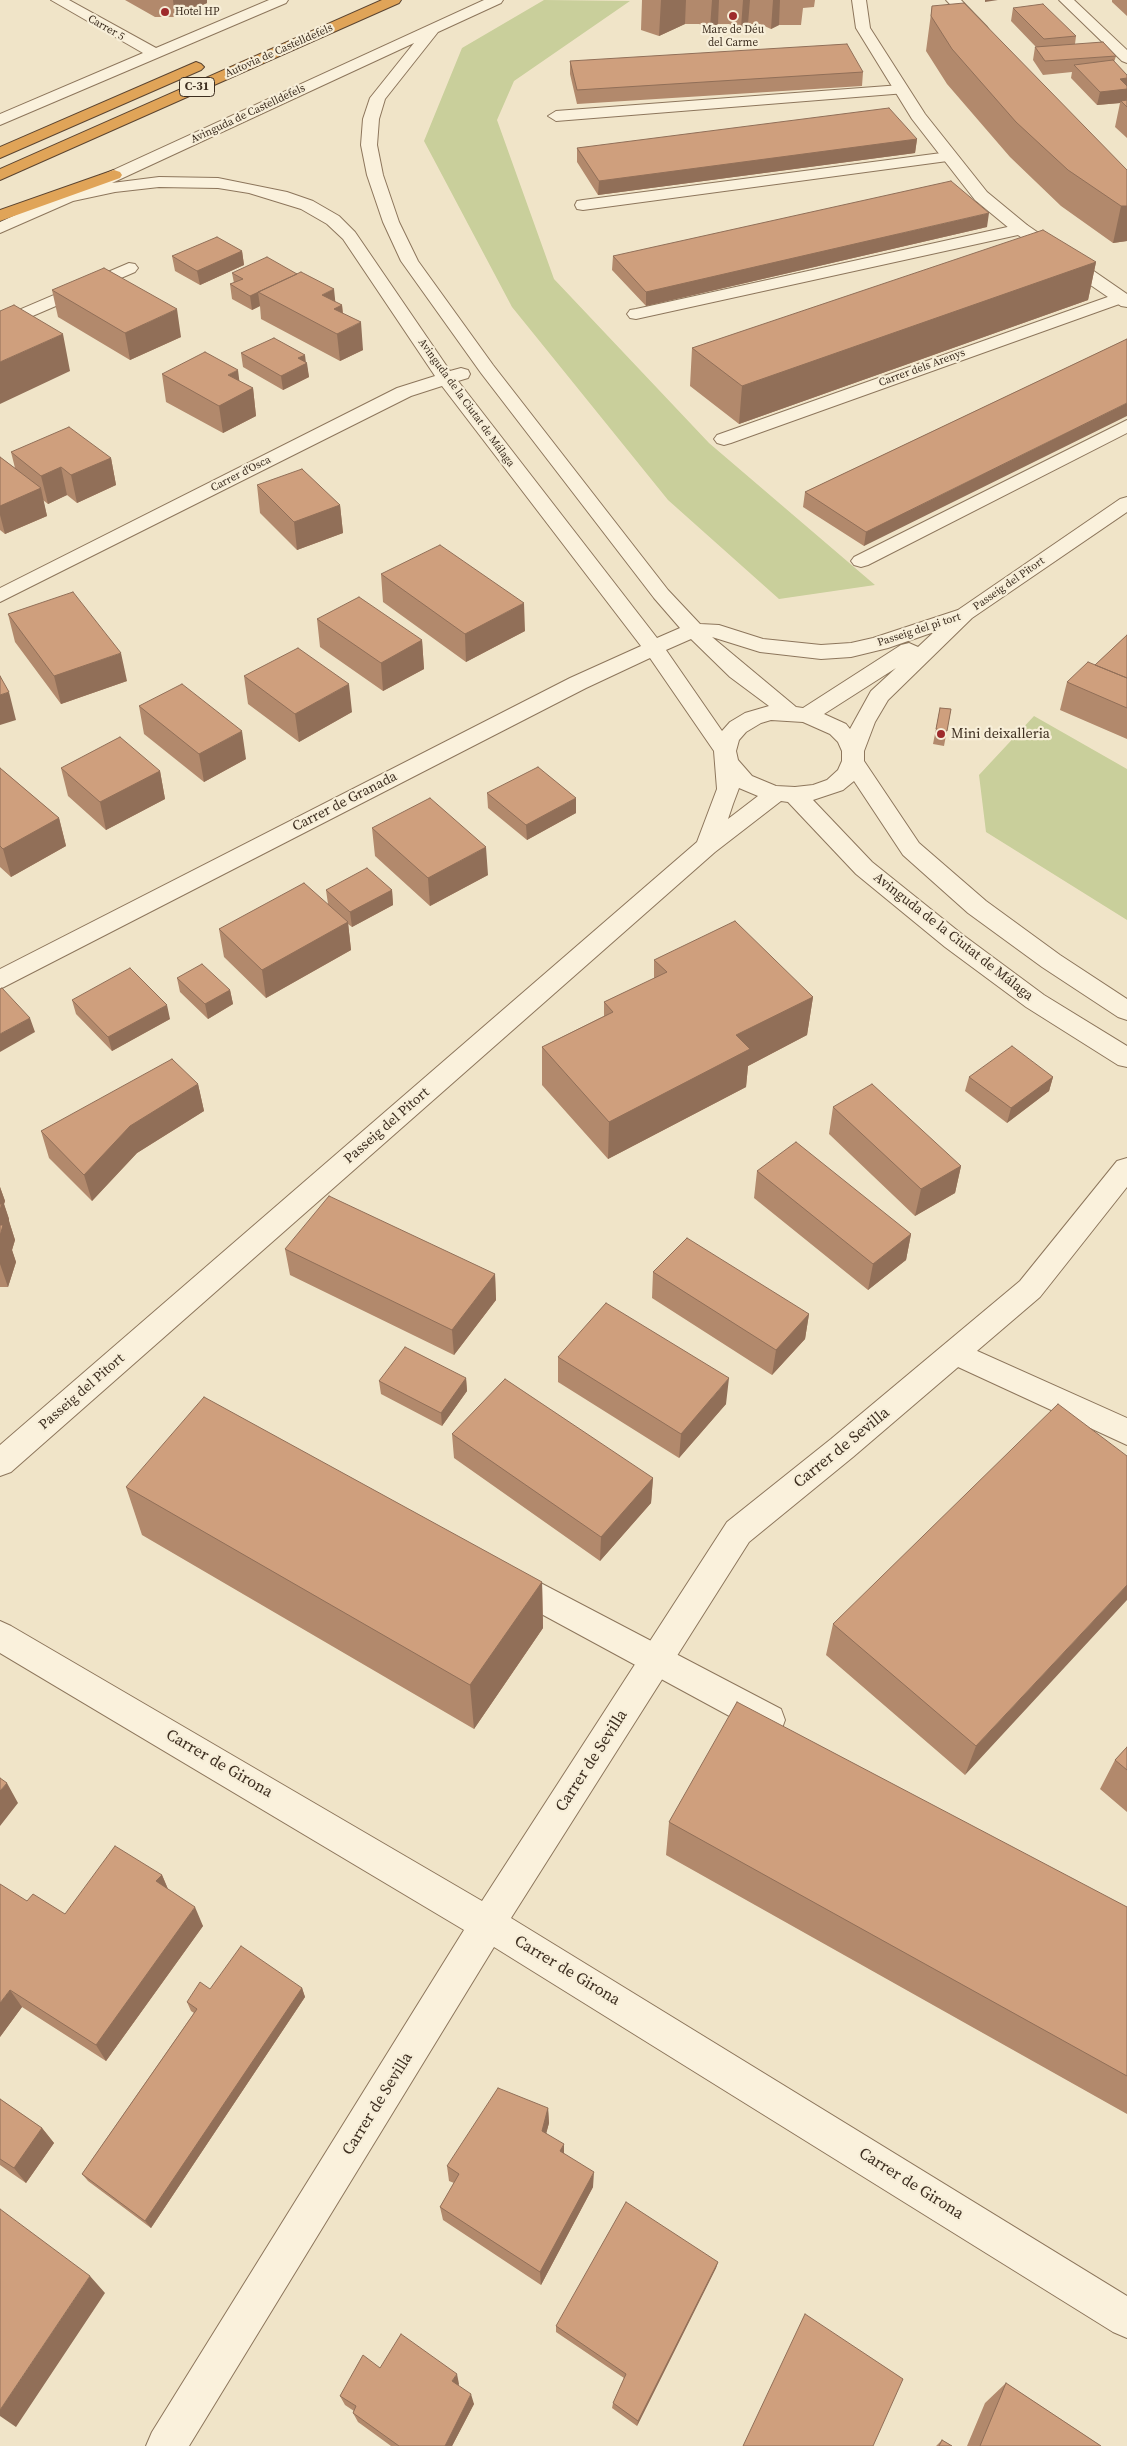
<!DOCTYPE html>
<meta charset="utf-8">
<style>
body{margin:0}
canvas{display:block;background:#f0e4c8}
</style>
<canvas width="1127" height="2446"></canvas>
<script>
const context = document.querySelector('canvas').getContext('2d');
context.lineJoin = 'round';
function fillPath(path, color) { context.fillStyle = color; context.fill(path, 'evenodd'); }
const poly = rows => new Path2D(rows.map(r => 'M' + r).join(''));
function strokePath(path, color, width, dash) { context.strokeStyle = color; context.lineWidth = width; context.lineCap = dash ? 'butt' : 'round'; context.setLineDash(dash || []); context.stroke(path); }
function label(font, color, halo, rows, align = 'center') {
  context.font = font + ' "Source Serif 4",serif'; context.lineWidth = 4.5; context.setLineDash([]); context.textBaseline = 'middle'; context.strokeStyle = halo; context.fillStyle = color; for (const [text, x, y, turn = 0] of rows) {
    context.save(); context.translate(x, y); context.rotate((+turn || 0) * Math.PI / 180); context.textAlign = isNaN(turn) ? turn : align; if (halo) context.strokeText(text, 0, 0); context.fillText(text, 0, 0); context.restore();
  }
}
fillPath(poly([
 [544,0,630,1,514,81,497,120,554,279,709,443,875,585,779,599,668,500,512,307,424,141,462,48],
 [1034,716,1127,769,1127,920,986,832,979,775]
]), '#c9cf9b');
const lane = poly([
 [946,0,961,0,987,27,989,30,987,33,977,33,946,0],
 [901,85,906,87,909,90,906,93,556,121,548,116,556,111,901,85],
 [949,152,955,154,957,157,955,160,583,210,577,209,575,205,577,201,583,200,949,152],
 [1021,224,1027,225,1029,229,1027,233,636,319,630,318,627,314,630,310,636,309,1021,224],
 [1119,293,1127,297,1125,302,731,443,724,445,717,443,714,439,717,435,1119,293],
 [1127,420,1127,433,868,565,861,567,854,565,851,561,854,557,1127,420],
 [955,1341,1127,1418,1127,1445,945,1361,941,1353,945,1345,955,1341],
 [510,1567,781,1709,785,1720,781,1731,769,1735,757,1731,499,1591,494,1581,499,1571,510,1567]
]);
const street = poly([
 [51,0,69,0,156,48,269,0,288,0,286,3,0,125,0,114,143,53,51,0],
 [484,0,503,0,501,3,438,32,385,99,379,119,377,145,383,175,399,222,418,261,493,365,668,590,700,624,719,625,763,639,821,645,851,643,873,638,958,610,1120,499,1127,497,1127,512,972,618,888,700,875,722,864,751,864,761,919,843,986,901,1060,955,1127,999,1127,1020,1118,1017,1042,967,968,913,903,855,854,781,843,790,813,800,872,862,963,935,1044,995,1127,1046,1127,1067,1118,1065,1026,1007,945,947,856,874,788,802,781,801,715,852,11,1472,0,1476,0,1445,697,842,717,789,714,751,650,658,586,688,0,989,0,969,570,678,641,646,442,386,411,396,0,602,0,588,397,388,435,376,343,239,327,224,301,209,249,193,218,188,159,187,115,192,73,201,0,233,0,222,484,0],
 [414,43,370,98,363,119,361,145,367,175,383,222,401,261,481,373,654,598,680,628,657,638,458,381,468,378,470,374,468,370,461,368,450,371,355,232,339,216,313,201,287,192,218,178,159,177,112,183,414,43],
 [934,632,918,647,909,643,901,645,803,708,796,707,712,637,760,652,821,659,851,657,888,648,934,632],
 [691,639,730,677,769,706,745,713,730,722,722,731,666,650,691,639],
 [896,668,871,691,850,729,846,724,824,714,896,668],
 [771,720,803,722,830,734,838,742,842,751,842,761,838,770,827,780,813,785,795,787,776,786,752,776,738,760,736,751,739,740,746,732,761,723,771,720],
 [739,788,758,796,728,819,733,804,739,788],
 [852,0,866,0,870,28,925,114,987,192,1027,225,1127,294,1127,307,1121,306,1015,233,975,200,912,119,856,28,852,0],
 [1059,0,1074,0,1127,50,1127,63,1122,61,1059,0],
 [129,263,135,264,138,268,135,272,0,330,0,318,129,263],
 [1127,1158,1127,1187,1040,1297,853,1457,749,1542,511,1918,1127,2296,1127,2338,1113,2332,494,1947,189,2446,146,2446,152,2432,464,1930,0,1653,0,1621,11,1626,482,1901,727,1522,831,1439,1020,1281,1117,1161,1127,1158]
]);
const highway = poly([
 [382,0,401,0,399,3,0,180,0,169,382,0],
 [196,62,201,64,204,67,201,70,0,158,0,147,196,62],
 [114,170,120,172,122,175,120,178,0,221,0,210,114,170]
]);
strokePath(lane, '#8d765c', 2);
strokePath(street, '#8d765c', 2);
strokePath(highway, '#5b4430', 2);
fillPath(lane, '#faf1dc');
fillPath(street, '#faf1dc');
fillPath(highway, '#e0a458');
fillPath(poly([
 [125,0,207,0,207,3,175,17,155,17],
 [642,0,815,0,814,7,803,8,801,25,779,25,771,29,760,24,748,24,741,28,729,24,718,24,710,28,699,24,685,24,659,36,641,30],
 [1112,0,1127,0,1127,16,1112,2],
 [932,6,1127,170,1127,241,1113,243,1061,206,1010,157,947,84,926,51],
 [1013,8,1076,36,1075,44,1116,56,1114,62,1127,75,1127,138,1115,127,1120,103,1097,105,1071,78,1072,72,1043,75,1033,60,1035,47,1036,47,1011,21],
 [570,61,863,72,862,86,577,104,570,74],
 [917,139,915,153,598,195,577,162,577,148],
 [987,227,646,306,612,270,613,256],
 [242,251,244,265,200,285,175,271,172,256],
 [1096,262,1088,300,739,424,690,386,692,348],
 [232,273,335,302,342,305,343,313,363,350,340,361,261,319,260,306,252,310,232,299,230,284,234,283],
 [52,290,181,337,130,360,58,317],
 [1127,339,864,546,803,507,805,492],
 [241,353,306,362,309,377,283,390,243,367],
 [162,374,239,381,253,388,256,416,223,433,166,402],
 [11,452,111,458,116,485,77,503,67,495,48,504,43,500,47,516,5,534,0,530,0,457,15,468],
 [257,485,340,505,343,533,297,550,260,513],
 [381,574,525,631,466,662,383,602],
 [8,614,127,681,61,704,15,642],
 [317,619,422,640,424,669,383,691,320,647],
 [1127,635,1127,739,1060,710,1067,682,1095,665],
 [244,676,352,712,299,742,248,704],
 [139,706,246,759,204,782,144,734],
 [940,708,951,709,944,746,933,744],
 [0,768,59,818,66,846,11,877,0,867],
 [61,768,160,771,165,799,106,830,68,796],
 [487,793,576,813,527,840,488,808],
 [372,828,488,875,430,906,375,856],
 [326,890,392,890,393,905,352,927,348,924,351,950,266,998,224,957,219,929,328,904],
 [654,960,813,997,807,1035,748,1066,746,1087,608,1159,542,1085,542,1047,604,1016,604,1002,654,979],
 [177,978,230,990,233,1004,208,1019,180,992],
 [72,1000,170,1019,112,1051,76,1014],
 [969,1077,1053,1077,1049,1091,1007,1123,965,1091],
 [198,1084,204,1111,137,1153,92,1201,49,1158,41,1131],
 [833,1107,961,1166,955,1193,915,1216,829,1134],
 [757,1171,911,1234,906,1260,868,1290,754,1198],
 [0,1187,5,1201,4,1204,9,1219,9,1221,15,1240,12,1250,16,1262,8,1287,0,1287],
 [285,1249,495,1274,496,1300,454,1355,290,1275],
 [653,1272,809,1314,805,1339,772,1375,652,1298],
 [558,1357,726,1404,679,1458,558,1382],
 [466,1378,467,1391,442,1426,381,1394,379,1381],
 [452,1434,653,1478,651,1503,600,1561,454,1458],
 [1127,1456,965,1775,826,1655,833,1624],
 [126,1487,542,1582,543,1628,474,1729,142,1535],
 [1127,1747,1127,1812,1100,1789,1115,1760],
 [669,1822,1127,1907,1127,2114,666,1855],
 [162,1875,168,1889,203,1926,106,2061,22,2007,0,2037,27,1901,65,1914],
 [302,1988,305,1997,151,2228,88,2181,82,2174,194,2013,191,2011,187,2002,210,1989],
 [0,2099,42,2128,54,2143,26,2183,0,2165],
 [548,2108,549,2123,546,2133,593,2187,541,2285,443,2220,440,2207,454,2183,449,2181,447,2166],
 [718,2262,716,2268,637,2426,612,2408,613,2403,624,2378,556,2332,556,2326],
 [380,2368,459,2384,458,2386,474,2404,452,2446,391,2446,358,2422,353,2413,354,2411,345,2405,340,2396],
 [1006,2383,1101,2446,967,2446,985,2403],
 [942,2440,952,2446,936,2446]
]), '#b2896c');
fillPath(poly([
 [173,0,207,0,207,3,175,17],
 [661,0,686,0,685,24,659,36],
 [712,0,719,0,718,24,710,28],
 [743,0,750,0,748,24,741,28],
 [773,0,780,0,779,25,771,29],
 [985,0,998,0,985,2],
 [1127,78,1127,98,1126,102,1121,101,1120,103,1097,105,1100,92,1120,79],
 [917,139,915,153,598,195,599,181],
 [1121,206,1127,206,1127,241,1113,243],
 [989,213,987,227,646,306,646,292],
 [242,251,244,265,200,285,197,271],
 [1096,262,1088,300,739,424,742,386],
 [334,289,336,308,342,305,344,331,361,322,363,350,340,361,337,334,322,295],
 [258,292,260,306,252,310,250,296],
 [177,309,181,337,130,360,125,333],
 [63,334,70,371,0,404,0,362],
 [305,355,306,363,307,363,309,377,283,390,281,376,298,358],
 [238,370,241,394,253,388,256,416,223,433,219,406,228,375],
 [1127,403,1127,416,864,546,866,532],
 [111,458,116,485,77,503,71,475],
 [61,467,67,495,48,504,41,476],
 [41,488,47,516,5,534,0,515,0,506],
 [340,505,343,533,297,550,294,522],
 [524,603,525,631,466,662,465,634],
 [422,640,424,669,383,691,381,663],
 [121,653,127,681,61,704,54,676],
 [349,684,352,712,299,742,295,714],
 [9,692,16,720,0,725,0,695],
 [242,731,246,759,204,782,199,754],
 [160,771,165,799,106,830,100,802],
 [576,798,576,813,527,840,526,825],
 [59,818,66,846,11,877,3,849],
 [486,847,488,875,430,906,428,878],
 [392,890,393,905,352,927,350,912],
 [348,922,351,950,266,998,262,970],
 [230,990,233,1004,208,1019,205,1004],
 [813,997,807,1035,748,1066,746,1087,608,1159,609,1122,736,1035],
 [167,1005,170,1019,112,1051,108,1037],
 [30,1018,35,1032,0,1052,0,1034],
 [1053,1077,1049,1091,1007,1123,1011,1108],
 [198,1084,204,1111,137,1153,92,1201,84,1175,130,1126],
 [961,1166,955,1193,915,1216,921,1189],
 [0,1187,5,1201,4,1204,9,1219,9,1221,15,1240,12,1250,16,1262,8,1287,0,1264],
 [911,1234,906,1260,868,1290,873,1264],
 [495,1274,496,1300,454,1355,452,1330],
 [809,1314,805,1339,772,1375,776,1350],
 [466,1378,467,1391,442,1426,441,1413],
 [729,1378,726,1404,679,1458,681,1434],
 [653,1478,651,1503,600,1561,601,1537],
 [542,1582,543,1628,474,1729,470,1685],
 [1127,1585,1127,1600,965,1775,976,1746],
 [7,1783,18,1803,0,1826,0,1791],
 [162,1875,170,1894,156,1881],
 [195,1907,203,1926,106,2061,96,2045],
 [302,1988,305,1997,151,2228,145,2221],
 [10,1990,22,2007,0,2037,0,2003],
 [548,2108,549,2123,543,2146,542,2131],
 [42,2128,54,2143,26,2183,14,2168],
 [564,2144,564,2158,560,2151],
 [594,2172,593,2187,541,2285,540,2272],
 [718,2262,716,2268,637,2426,638,2421],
 [90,2276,105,2293,16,2427,0,2416,0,2410],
 [457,2374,459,2384,454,2391,452,2381],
 [471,2394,474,2404,452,2446,445,2446]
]), '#916f58');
const building = poly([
 [964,3,1127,170,1127,206,1121,206,1068,170,1016,122,952,49,931,16,932,6,964,3],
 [1043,4,1076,36,1044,39,1013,8,1043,4],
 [1103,42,1116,56,1045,61,1035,47,1103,42],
 [847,44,863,72,577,90,570,61,847,44],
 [1113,60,1127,75,1127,78,1120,79,1127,86,1127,89,1100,92,1074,65,1113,60],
 [1127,100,1127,107,1121,101,1127,100],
 [889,108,917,139,599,181,577,148,889,108],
 [951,181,989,213,646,292,613,256,951,181],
 [1043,230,1096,262,742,386,692,348,1043,230],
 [217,237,242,251,197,271,172,256,217,237],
 [267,257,297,274,250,296,230,284,243,279,232,273,267,257],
 [104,268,177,309,125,333,52,290,104,268],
 [301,272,334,289,322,295,342,305,334,309,361,322,337,334,258,292,301,272],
 [14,305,63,334,0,362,0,311,14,305],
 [274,338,305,355,298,358,307,363,281,376,241,353,274,338],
 [1127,339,1127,403,866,532,805,492,1127,339],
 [205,352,238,370,228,375,253,388,219,406,162,374,205,352],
 [69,427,111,458,71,475,61,467,41,476,11,452,69,427],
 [0,457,41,488,0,506,0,457],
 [302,469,340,505,294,522,257,485,302,469],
 [440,545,524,603,465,634,381,574,440,545],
 [73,592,121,653,54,676,8,614,73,592],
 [359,597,422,640,381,663,317,619,359,597],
 [1127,635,1127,678,1095,665,1127,635],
 [298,648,349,684,295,714,244,676,298,648],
 [1088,662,1127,678,1127,708,1067,682,1088,662],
 [0,676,9,692,0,695,0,676],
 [182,684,242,731,199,754,139,706,182,684],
 [940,708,951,709,947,731,936,729,940,708],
 [120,737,160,771,100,802,61,768,120,737],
 [538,767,576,798,526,825,487,793,538,767],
 [0,768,59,818,3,849,0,846,0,768],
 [430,798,486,847,428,878,372,828,430,798],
 [367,868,392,890,350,912,326,890,367,868],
 [304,883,348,922,262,970,219,929,304,883],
 [735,921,813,997,736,1035,750,1049,609,1122,542,1047,613,1012,604,1002,667,972,654,960,735,921],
 [202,964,230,990,205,1004,177,978,202,964],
 [130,968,167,1005,108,1037,72,1000,130,968],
 [2,988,30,1018,0,1034,0,989,2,988],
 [1012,1046,1053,1077,1011,1108,969,1077,1012,1046],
 [172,1059,198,1084,130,1126,84,1175,41,1131,172,1059],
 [872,1084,961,1166,921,1189,833,1107,872,1084],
 [796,1142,911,1234,873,1264,757,1171,796,1142],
 [329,1196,495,1274,452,1330,285,1249,329,1196],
 [0,1204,2,1204,0,1210,0,1204],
 [0,1225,3,1225,0,1236,0,1225],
 [687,1238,809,1314,776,1350,653,1272,687,1238],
 [606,1303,729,1378,681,1434,558,1357,606,1303],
 [405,1347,466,1378,441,1413,379,1381,405,1347],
 [505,1379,653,1478,601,1537,452,1434,505,1379],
 [204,1397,542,1582,470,1685,126,1487,204,1397],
 [1058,1404,1127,1456,1127,1585,976,1746,833,1624,1058,1404],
 [737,1702,1127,1907,1127,2076,669,1822,737,1702],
 [1127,1747,1127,1770,1115,1760,1127,1747],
 [0,1778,7,1783,0,1791,0,1778],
 [115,1846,162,1875,156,1881,195,1907,96,2045,10,1990,0,2003,0,1884,27,1901,33,1894,65,1914,115,1846],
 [241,1946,302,1988,145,2221,82,2174,197,2009,187,2002,200,1982,210,1989,241,1946],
 [498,2088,548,2108,542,2131,564,2144,560,2151,594,2172,540,2272,440,2207,459,2174,447,2166,498,2088],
 [0,2099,42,2128,14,2168,0,2159,0,2099],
 [626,2202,718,2262,638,2421,613,2403,626,2374,556,2326,626,2202],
 [0,2209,90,2276,0,2410,0,2209],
 [805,2314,903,2379,873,2446,743,2446,805,2314],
 [401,2334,457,2374,452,2381,471,2394,445,2446,399,2446,353,2413,356,2406,340,2396,363,2355,380,2368,401,2334],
 [1006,2383,1101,2446,980,2446,1006,2383],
 [942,2440,952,2446,939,2446,942,2440]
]);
fillPath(building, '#cf9f7d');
strokePath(building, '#916f58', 1);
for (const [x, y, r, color] of [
 [165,12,5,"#9e2a2b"],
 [733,16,5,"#9e2a2b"],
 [941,734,5,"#9e2a2b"]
]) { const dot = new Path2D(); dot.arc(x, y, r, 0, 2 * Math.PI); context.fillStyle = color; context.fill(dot); strokePath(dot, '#f7eed8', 2); }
label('11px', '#3d2e20', '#f7eed8', [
 ["Hotel HP",175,12],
 ["Mare de Déu",733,30,"center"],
 ["del Carme",733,43,"center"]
], 'left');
label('11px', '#3d2e20', '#f7eed8', [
 ["Carrer 5",106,28,30],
 ["Autovia de Castelldefels",279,51,-24],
 ["Avinguda de Castelldefels",248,114,-25],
 ["Carrer dels Arenys",922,368,-20],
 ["Avinguda de la Ciutat de Málaga",466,403,54],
 ["Carrer d'Osca",241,474,-27],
 ["Passeig del Pitort",1009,584,-35],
 ["Passeig del pi tort",919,630,-18]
]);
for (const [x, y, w] of [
 [197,87,35]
]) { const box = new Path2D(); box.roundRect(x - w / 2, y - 9.5, w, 19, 4); context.fillStyle = '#f7eed8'; context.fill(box); strokePath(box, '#3d2e20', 1); }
label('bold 12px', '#3d2e20', null, [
 ["C-31",197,87]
]);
label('14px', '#3d2e20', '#f7eed8', [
 ["Mini deixalleria",951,734]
], 'left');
label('14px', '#3d2e20', '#f7eed8', [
 ["Carrer de Granada",345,802,-27],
 ["Avinguda de la Ciutat de Málaga",953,937,38],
 ["Passeig del Pitort",387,1126,-41],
 ["Passeig del Pitort",82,1392,-41]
]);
label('16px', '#3d2e20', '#f7eed8', [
 ["Carrer de Sevilla",842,1448,-39],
 ["Carrer de Sevilla",592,1761,-57],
 ["Carrer de Girona",219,1764,30],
 ["Carrer de Girona",567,1971,31],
 ["Carrer de Sevilla",378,2104,-58],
 ["Carrer de Girona",911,2184,32]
]);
</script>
